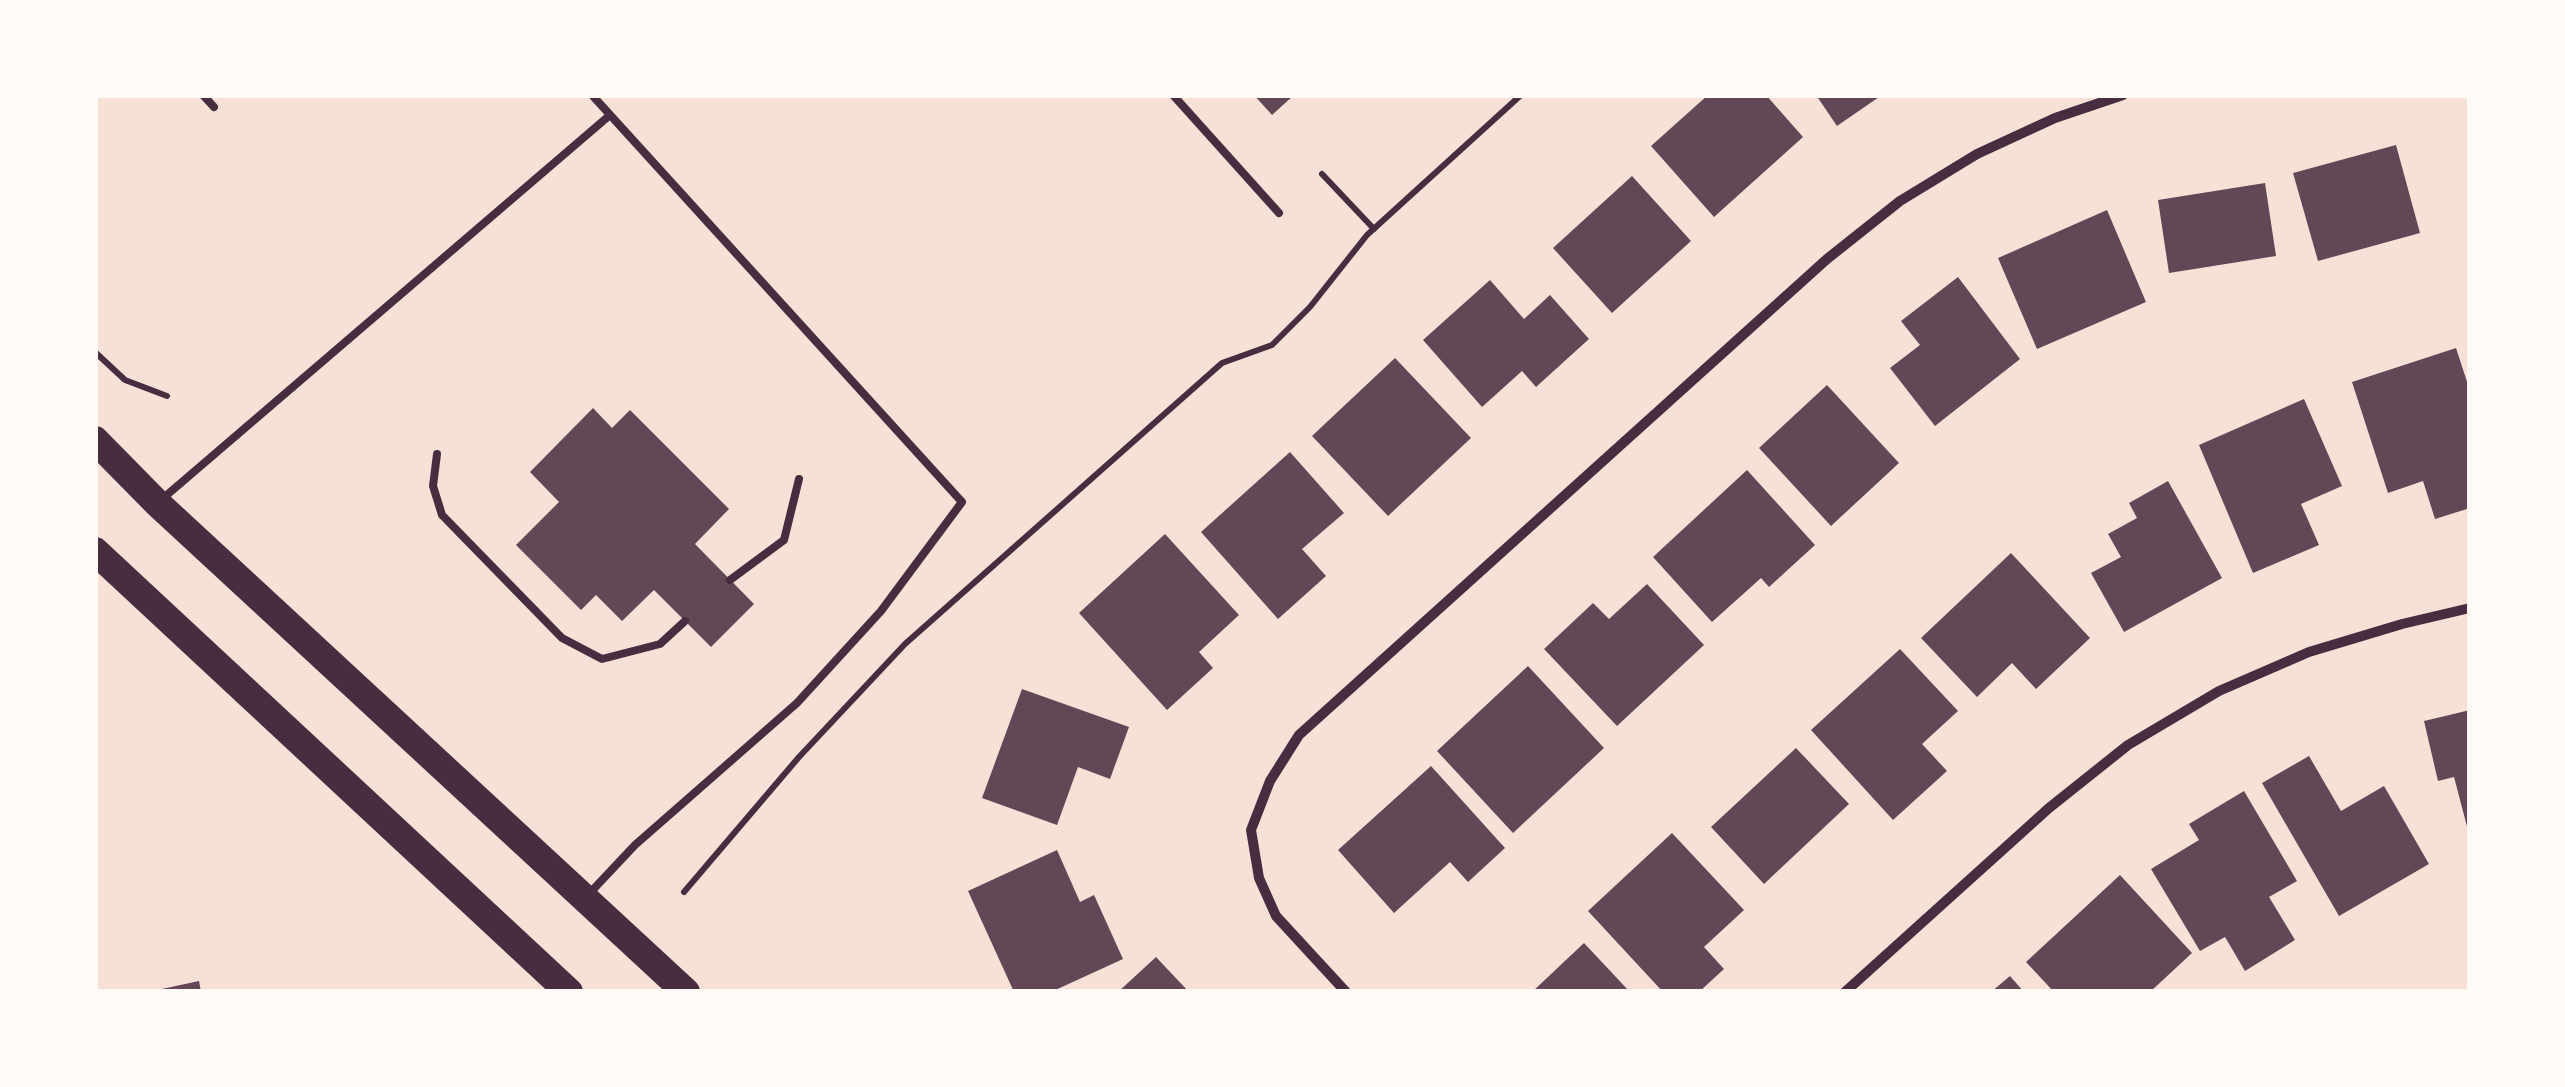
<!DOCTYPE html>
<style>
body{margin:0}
#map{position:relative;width:2565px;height:1087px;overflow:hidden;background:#f7e1d7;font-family:"Open Sans",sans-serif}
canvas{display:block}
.frame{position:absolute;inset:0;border:98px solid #fffaf5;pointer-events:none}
</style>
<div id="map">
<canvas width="2565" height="1087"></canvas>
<div class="frame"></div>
</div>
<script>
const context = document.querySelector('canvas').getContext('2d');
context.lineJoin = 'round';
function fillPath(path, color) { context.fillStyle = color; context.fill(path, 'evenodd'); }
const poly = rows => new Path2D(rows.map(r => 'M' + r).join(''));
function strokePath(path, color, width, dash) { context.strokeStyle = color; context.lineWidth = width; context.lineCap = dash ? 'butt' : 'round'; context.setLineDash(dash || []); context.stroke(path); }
fillPath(poly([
 [1254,95,1294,95,1272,115],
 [1708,95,1766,95,1803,137,1714,217,1651,146],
 [1816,95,1882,95,1837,126],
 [2396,145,2420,233,2318,261,2293,173],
 [1632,176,1691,241,1612,313,1553,248],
 [2265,183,2276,256,2169,273,2158,200],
 [2107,210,2146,302,2037,349,1998,258],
 [1958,277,2020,359,1935,426,1890,368,1920,345,1901,321],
 [1490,280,1524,319,1550,295,1589,339,1536,387,1522,371,1482,407,1423,340],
 [2456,348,2470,391,2470,508,2435,519,2423,481,2388,493,2352,382],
 [1395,358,1471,438,1388,516,1312,436],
 [1827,385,1899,463,1831,526,1759,448],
 [2304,399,2342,486,2301,504,2319,545,2253,573,2199,445],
 [593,408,612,428,630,410,729,509,695,544,754,604,711,647,654,590,622,621,596,595,581,610,516,545,559,502,530,472],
 [1290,452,1344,513,1302,549,1326,576,1278,619,1201,532],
 [1747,470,1815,545,1769,587,1761,578,1712,622,1653,557],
 [2168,481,2222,578,2124,632,2091,573,2121,557,2108,534,2137,518,2129,503],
 [1165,534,1239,615,1199,652,1213,668,1167,710,1079,613],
 [2011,553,2090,638,2036,689,2012,663,1977,697,1921,638],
 [1647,584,1704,645,1617,726,1544,649,1593,603,1609,619],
 [1900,649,1958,711,1922,744,1947,771,1893,820,1811,730],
 [1528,666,1604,748,1513,833,1437,751],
 [1022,689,1129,727,1110,779,1078,767,1057,825,982,798],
 [2470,710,2470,834,2469,834,2454,777,2438,781,2424,721],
 [1796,748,1849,804,1764,884,1711,827],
 [2309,756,2341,811,2384,786,2429,864,2339,916,2262,783],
 [1431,766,1505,848,1468,882,1450,862,1394,913,1338,850],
 [2244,791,2297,881,2269,897,2295,940,2245,971,2225,937,2200,951,2151,869,2199,840,2189,824],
 [1672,833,1744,910,1704,947,1724,969,1699,992,1663,992,1588,911],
 [1057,850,1080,902,1094,895,1123,959,1051,992,1014,992,968,891],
 [2120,875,2192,953,2150,992,2054,992,2026,962],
 [1584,943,1630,992,1532,992],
 [1156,957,1189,992,1118,992],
 [2010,976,2024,992,1991,992],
 [199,981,201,992,157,992,157,990]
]), '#644757');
strokePath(poly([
 [1322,174,1374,229],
 [95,352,125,380,167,396],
 [684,892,799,757,905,644,1222,363,1272,345,1310,307,1367,235,1521,95]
]), '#4a2c40', 6);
strokePath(poly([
 [203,95,214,107],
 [1173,95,1279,213],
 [437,454,433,486,442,515,562,638,602,659,660,644,685,621],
 [161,500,610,115],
 [730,580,784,540,799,479],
 [587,896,635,845,797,703,881,611,962,502,592,95]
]), '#4a2c40', 8);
strokePath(poly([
 [1346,992,1276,916,1259,878,1251,830,1270,781,1299,735,1827,259,1900,201,1977,154,2055,118,2123,95],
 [1845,992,2049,808,2128,745,2219,691,2309,652,2402,624,2470,608]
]), '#4a2c40', 10);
strokePath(poly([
 [95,440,157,503,686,992],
 [95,551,569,992]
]), '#4a2c40', 28);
</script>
